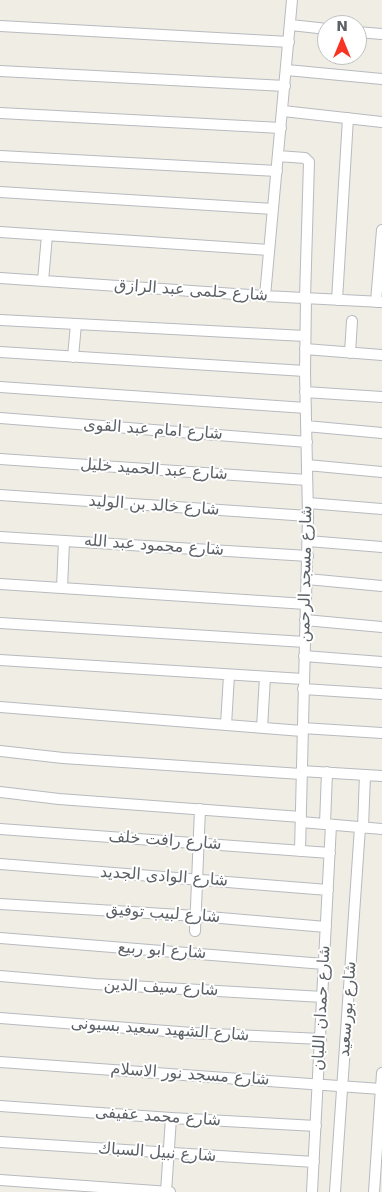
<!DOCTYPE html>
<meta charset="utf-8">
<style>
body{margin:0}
#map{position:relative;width:382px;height:1192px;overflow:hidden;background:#f0ede4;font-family:"DejaVu Sans",sans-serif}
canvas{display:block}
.north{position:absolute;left:317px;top:15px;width:50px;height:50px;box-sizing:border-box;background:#fff;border:1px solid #bec0c2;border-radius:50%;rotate:0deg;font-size:14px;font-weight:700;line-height:20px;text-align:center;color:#5c6166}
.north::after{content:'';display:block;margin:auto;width:18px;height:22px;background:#f73323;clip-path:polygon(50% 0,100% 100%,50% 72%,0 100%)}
</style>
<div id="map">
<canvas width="382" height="1192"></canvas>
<div class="north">N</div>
</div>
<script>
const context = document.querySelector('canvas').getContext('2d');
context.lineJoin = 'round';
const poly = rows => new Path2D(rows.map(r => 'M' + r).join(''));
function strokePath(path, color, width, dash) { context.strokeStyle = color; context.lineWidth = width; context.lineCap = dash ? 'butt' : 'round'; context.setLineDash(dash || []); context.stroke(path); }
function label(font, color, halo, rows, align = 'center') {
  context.font = font + ' "DejaVu Sans",Vazirmatn,sans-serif'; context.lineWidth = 4; context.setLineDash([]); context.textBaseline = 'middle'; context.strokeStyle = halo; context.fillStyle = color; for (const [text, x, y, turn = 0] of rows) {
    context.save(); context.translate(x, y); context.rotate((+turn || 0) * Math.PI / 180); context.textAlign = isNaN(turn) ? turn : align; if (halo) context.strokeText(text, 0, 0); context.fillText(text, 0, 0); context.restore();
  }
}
const street = poly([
 [291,25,327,29],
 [0,26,289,42],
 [357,32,382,34],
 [287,70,382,79],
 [0,71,285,86],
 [283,111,382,122],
 [0,113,281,128],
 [0,156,277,171],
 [278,156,305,158,309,162,305,298],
 [0,192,273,209],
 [0,232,269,250],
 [0,278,265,296,382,302],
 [43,281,47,235],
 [265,296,292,0],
 [337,300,348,118],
 [376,302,382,230],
 [0,320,305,336],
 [305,349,382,355],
 [0,352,305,371],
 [350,353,352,321],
 [73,357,76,324],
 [0,387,306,408],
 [305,392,382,397],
 [0,418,307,442],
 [306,426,382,433],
 [0,459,307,480],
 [307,465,382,472],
 [0,495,308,516],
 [308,503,382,509],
 [0,537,308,556],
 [308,541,382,547],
 [307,579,382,586],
 [0,584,306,604],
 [62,588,64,541],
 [305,620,382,627],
 [0,623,305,642],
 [304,656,382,662],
 [0,660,303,679],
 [303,689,382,694],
 [0,707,302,731],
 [226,725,229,675],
 [262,728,265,677],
 [302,728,382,733],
 [0,751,63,758,301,774],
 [301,771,382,776],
 [0,792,59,799,301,817],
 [301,822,382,829],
 [325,824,327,772],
 [363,827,365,775],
 [0,829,330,853],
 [300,851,308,516,305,371,306,298],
 [0,864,328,890],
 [0,904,197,916,326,927],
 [195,931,200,809],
 [0,938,324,964],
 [0,976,95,984,323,997],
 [0,1018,192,1033,321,1039],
 [0,1062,381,1089],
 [0,1106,171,1118,316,1126],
 [0,1142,314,1162],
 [0,1180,170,1192],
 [166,1192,171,1118],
 [312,1192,331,825],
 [335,1192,360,827],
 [374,1192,382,1073]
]);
strokePath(street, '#b7babf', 12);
strokePath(street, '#fff', 10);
label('16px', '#5c6166', '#fff', [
 ["شارع حلمى عبد الرازق",191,291,4],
 ["شارع امام عبد القوى",153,430,4],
 ["شارع عبد الحميد خليل",154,470,4],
 ["شارع خالد بن الوليد",154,506,4],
 ["شارع محمود عبد الله",154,546,4],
 ["شارع مسجد الرحمن",306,574,-89],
 ["شارع رافت خلف",165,841,4],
 ["شارع الوادى الجديد",164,877,4],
 ["شارع لبيب توفيق",163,914,4],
 ["شارع ابو ربيع",162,951,4],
 ["شارع سيف الدين",161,988,3],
 ["شارع حمدان اللبان",322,1008,-87],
 ["شارع بورسعيد",348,1009,-86],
 ["شارع الشهيد سعيد بسيونى",160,1030,4],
 ["شارع مسجد نور الاسلام",190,1075,4],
 ["شارع محمد عفيفى",158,1117,4],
 ["شارع نبيل السباك",157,1153,4]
]);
</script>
